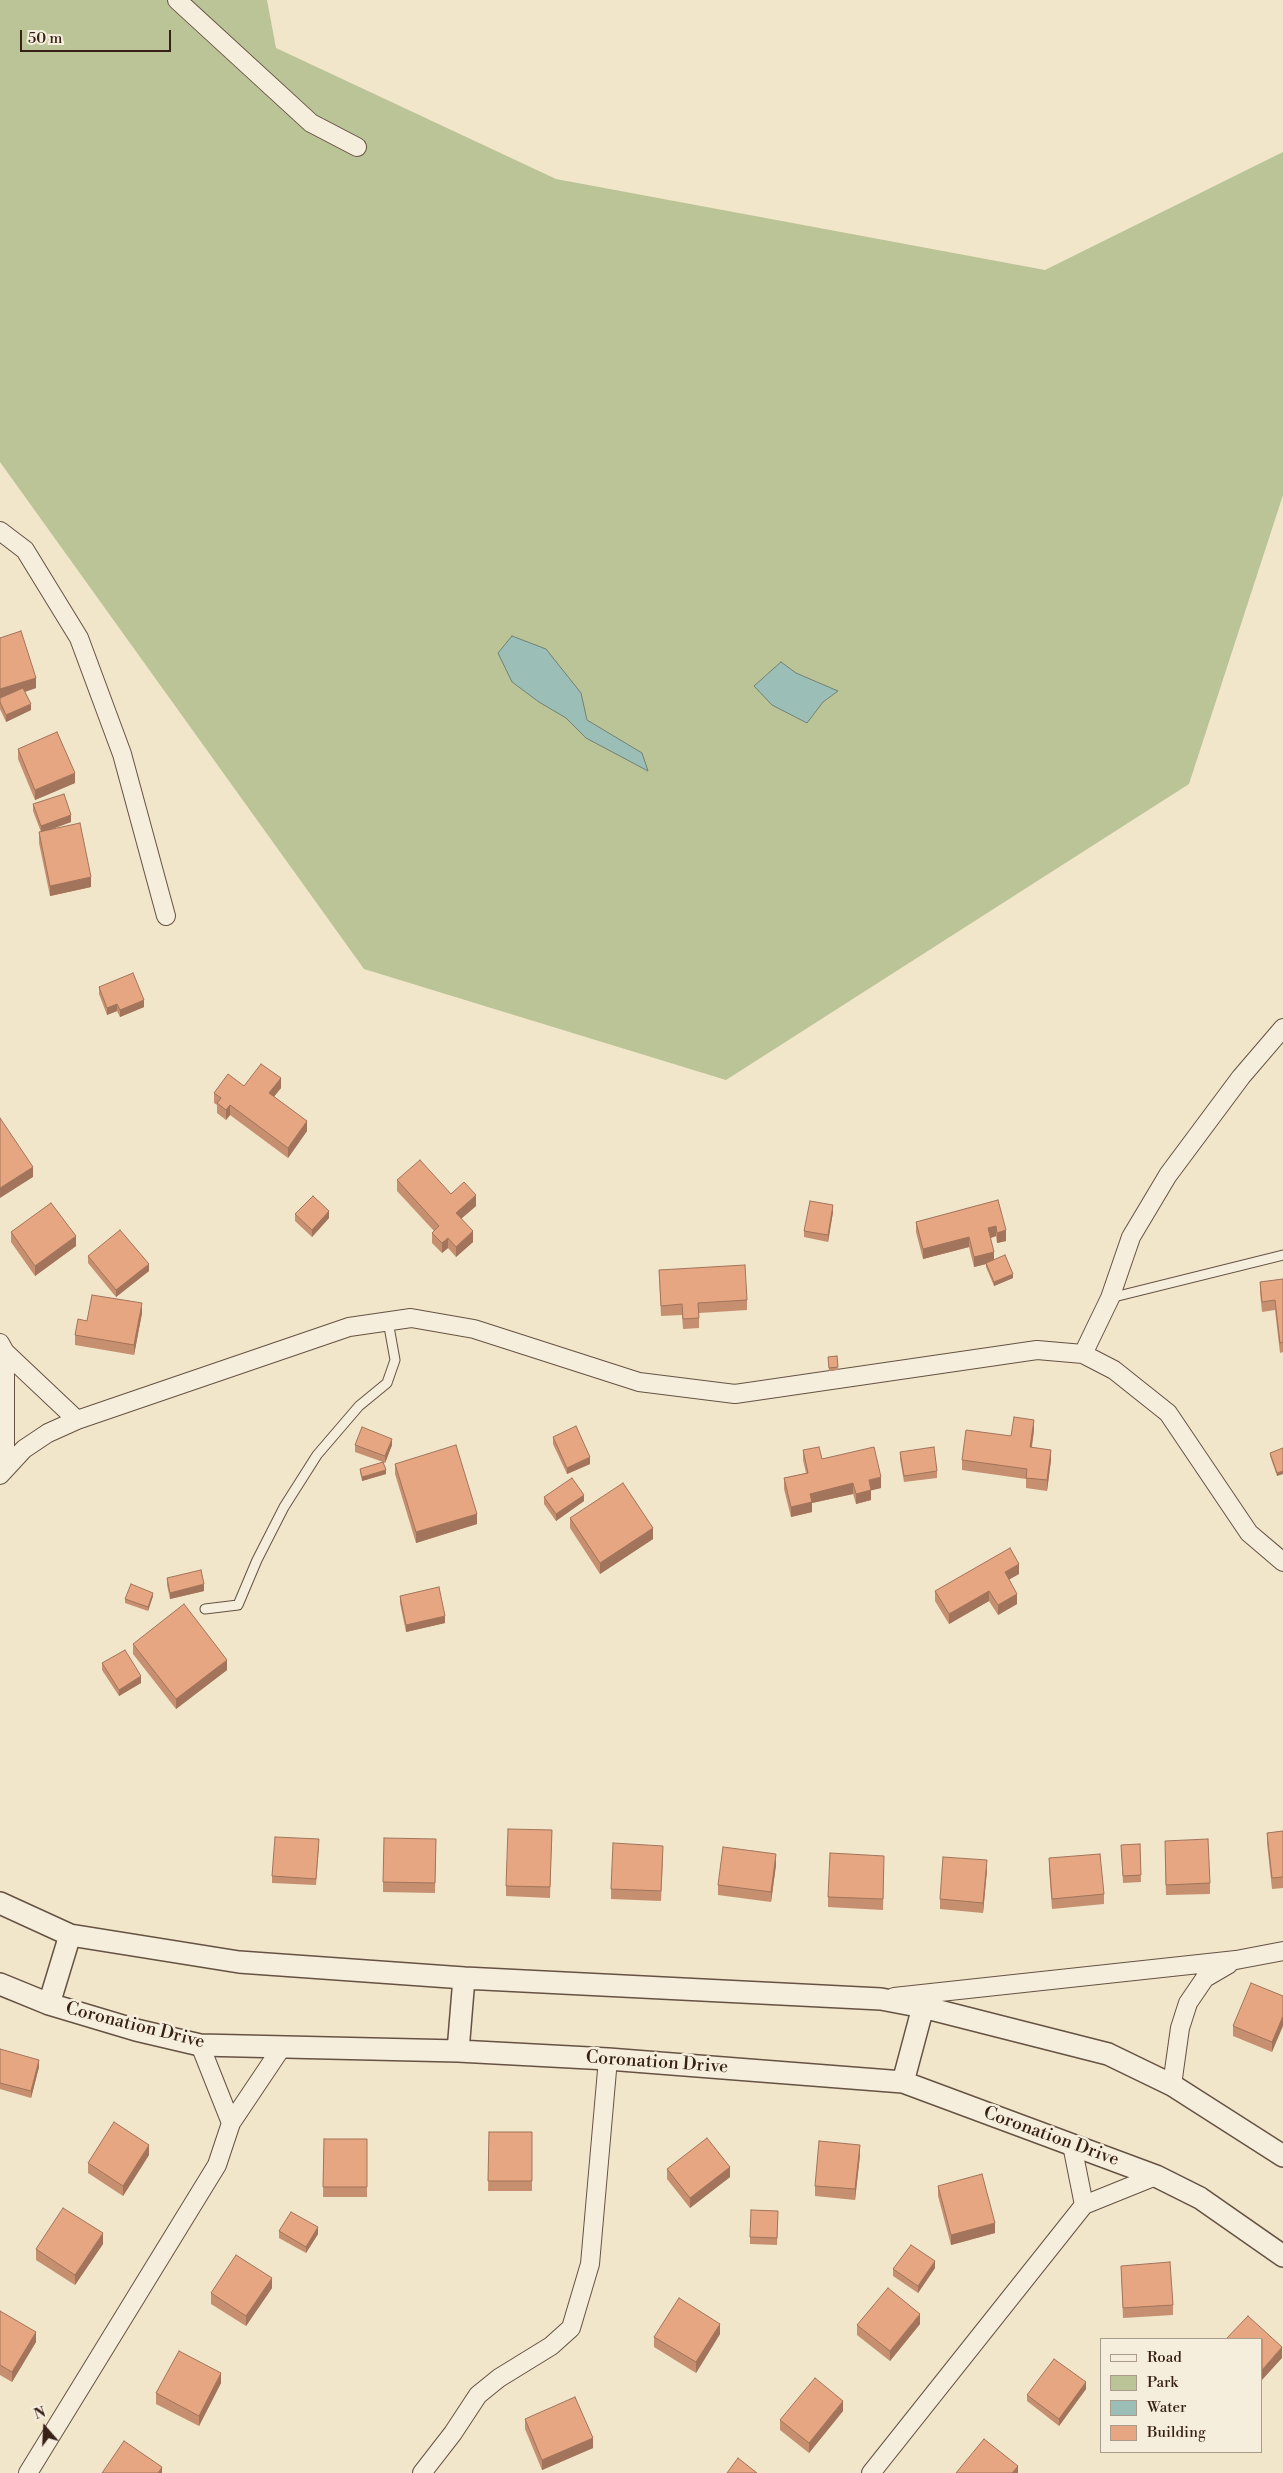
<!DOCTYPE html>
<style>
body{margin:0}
#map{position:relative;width:1283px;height:2473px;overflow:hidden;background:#f1e5ca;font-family:"Libre Bodoni",serif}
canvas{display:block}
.legend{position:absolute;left:1100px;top:2338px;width:162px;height:115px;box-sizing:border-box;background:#f6eedd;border:1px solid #aa9c8d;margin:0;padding:6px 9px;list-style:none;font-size:15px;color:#382116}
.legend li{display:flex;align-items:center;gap:10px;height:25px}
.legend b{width:25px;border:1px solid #aa9c8d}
.north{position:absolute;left:20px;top:2403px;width:50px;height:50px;-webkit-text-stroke:4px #f6eedd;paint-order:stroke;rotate:341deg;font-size:14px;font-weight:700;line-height:20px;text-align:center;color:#382116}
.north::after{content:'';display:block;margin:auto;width:18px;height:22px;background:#382116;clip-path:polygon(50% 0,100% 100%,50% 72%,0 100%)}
.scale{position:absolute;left:20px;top:30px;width:151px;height:22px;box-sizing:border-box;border:2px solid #382116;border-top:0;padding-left:6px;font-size:15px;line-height:18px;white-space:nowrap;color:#382116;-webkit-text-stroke:4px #f6eedd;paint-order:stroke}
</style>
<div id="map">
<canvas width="1283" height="2473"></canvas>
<ul class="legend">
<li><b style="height:6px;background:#f6eedd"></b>Road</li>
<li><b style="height:14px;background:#bbc496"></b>Park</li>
<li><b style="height:14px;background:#9bbfb6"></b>Water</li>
<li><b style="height:14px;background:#e6a682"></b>Building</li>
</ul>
<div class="north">N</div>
<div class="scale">50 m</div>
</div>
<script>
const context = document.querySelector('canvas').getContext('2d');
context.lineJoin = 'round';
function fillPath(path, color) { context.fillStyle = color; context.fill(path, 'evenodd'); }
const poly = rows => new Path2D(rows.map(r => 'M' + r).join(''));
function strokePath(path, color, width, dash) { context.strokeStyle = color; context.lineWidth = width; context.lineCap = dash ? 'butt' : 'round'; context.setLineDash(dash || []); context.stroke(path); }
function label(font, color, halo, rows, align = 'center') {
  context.font = font + ' "Libre Bodoni",serif'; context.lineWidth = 5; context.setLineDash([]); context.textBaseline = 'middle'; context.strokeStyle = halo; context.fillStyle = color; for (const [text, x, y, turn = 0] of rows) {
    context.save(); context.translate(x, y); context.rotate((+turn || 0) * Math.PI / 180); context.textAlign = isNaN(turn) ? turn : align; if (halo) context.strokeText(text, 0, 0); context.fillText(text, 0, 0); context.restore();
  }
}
fillPath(poly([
 [0,0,267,0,276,48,556,179,1045,270,1283,152,1283,495,1189,784,726,1080,364,969,0,462]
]), '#bbc496');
const water = poly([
 [512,636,546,649,581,693,587,720,642,753,648,771,586,738,566,718,539,702,512,682,498,653,512,636],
 [781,662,796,673,838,691,823,702,807,723,772,705,754,686,781,662]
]);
fillPath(water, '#9bbfb6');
strokePath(water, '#738076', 1);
const service = poly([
 [1110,1298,1283,1255],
 [205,1609,238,1605,257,1560,284,1507,317,1455,359,1406,387,1383,395,1360,388,1321]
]);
const minor = poly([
 [177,0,311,123,357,147],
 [0,531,25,550,79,638,122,754,166,916],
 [0,1343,5,1352,5,1469],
 [5,1352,77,1420],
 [1083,1354,1110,1298,1131,1237,1168,1175,1241,1077,1283,1028],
 [0,1475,24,1449,48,1433,77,1420,349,1327,411,1318,474,1329,639,1382,735,1394,1037,1350,1083,1354,1114,1370,1168,1413,1249,1533,1283,1562],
 [894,1997,1236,1960,1283,1951],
 [200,2045,231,2123],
 [1172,2085,1180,2028,1188,2003,1205,1978,1229,1964],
 [1072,2145,1084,2205],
 [28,2473,217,2165,231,2123,282,2047],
 [422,2473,453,2433,478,2395,499,2378,551,2346,571,2328,590,2264,608,2059],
 [871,2473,1084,2205,1156,2176]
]);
const tertiary = poly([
 [0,1903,70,1935,239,1962,464,1978,881,1999,923,2007,1108,2054,1172,2085,1283,2156],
 [0,1984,49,2004,136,2030,200,2045,458,2051,608,2059,903,2082,1156,2176,1200,2198,1283,2256],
 [49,2004,70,1935],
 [458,2051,464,1978],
 [903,2082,923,2007]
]);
strokePath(service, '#665243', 11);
strokePath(minor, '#665243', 20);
strokePath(tertiary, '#665243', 24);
strokePath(service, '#f6eedd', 9);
strokePath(minor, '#f6eedd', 18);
strokePath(tertiary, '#f6eedd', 21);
fillPath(poly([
 [0,638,36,688,25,692,31,710,6,722,0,709],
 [18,749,75,783,35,800,18,759],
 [33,804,71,822,46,831,91,887,50,896,39,843,39,832,41,832,33,811],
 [99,987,144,1007,120,1017,117,1011,107,1015,99,994],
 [244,1086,281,1088,274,1096,307,1131,288,1158,230,1115,226,1120,217,1113,217,1105,214,1103,214,1093],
 [397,1180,451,1194,476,1206,461,1219,473,1242,456,1257,448,1248,442,1253,432,1243,432,1233,434,1231,397,1191],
 [998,1200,1006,1241,997,1243,996,1236,990,1238,994,1260,1013,1278,994,1286,986,1267,986,1264,974,1267,969,1247,923,1259,916,1232,916,1222],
 [833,1212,828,1242,804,1237,804,1231],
 [295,1214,329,1218,312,1237,295,1221],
 [11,1232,76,1246,35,1276,11,1242],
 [88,1256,149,1271,116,1297,88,1263],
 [659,1270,747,1300,747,1310,699,1313,699,1328,683,1329,682,1315,661,1316],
 [1283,1279,1283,1352,1280,1353,1275,1310,1262,1312,1260,1292,1260,1282],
 [142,1313,134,1355,75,1345,75,1335,87,1321],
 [837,1356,838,1370,829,1371,828,1357],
 [1034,1430,1032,1447,1051,1460,1047,1491,1026,1488,1026,1479,962,1470,962,1460,1011,1436],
 [553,1437,590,1464,567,1474,553,1444],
 [355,1445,392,1445,385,1463,383,1462,386,1474,362,1481,360,1472,360,1469,383,1462,355,1452],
 [1283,1448,1277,1476,1270,1456,1270,1453],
 [803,1450,822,1459,881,1488,871,1490,871,1500,856,1504,853,1494,812,1503,812,1512,791,1517,784,1489,784,1478,806,1473,803,1460],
 [900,1452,937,1471,937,1478,904,1482,900,1459],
 [395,1464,477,1524,416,1543,395,1474],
 [544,1497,584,1501,556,1521,544,1504],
 [570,1518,653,1539,600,1574,570,1528],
 [1019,1574,1009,1579,1017,1604,998,1615,989,1601,949,1624,935,1601,935,1591],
 [167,1578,204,1591,170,1599,167,1585],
 [153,1596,148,1611,125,1603,125,1599],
 [400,1596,445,1623,406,1632,400,1603],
 [133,1644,227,1670,176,1709,133,1654],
 [102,1663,141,1683,119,1696,102,1670],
 [552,1830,550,1898,506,1896,506,1886],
 [1283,1831,1283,1888,1272,1889,1267,1843,1267,1833],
 [436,1839,435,1893,383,1892,383,1882],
 [1140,1844,1141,1882,1123,1883,1121,1845],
 [319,1846,316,1885,272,1883,272,1876],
 [1165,1851,1210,1883,1210,1894,1166,1895],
 [663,1856,661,1901,611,1899,611,1889],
 [1049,1858,1104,1894,1104,1904,1052,1909,1049,1869],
 [776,1865,771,1902,718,1895,718,1885],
 [884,1866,883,1910,828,1907,828,1897],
 [987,1870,983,1913,940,1909,940,1899],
 [1283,1996,1272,2052,1233,2036,1233,2026],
 [0,2049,39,2067,31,2098,0,2089],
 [489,2132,532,2132,532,2191,488,2191],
 [324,2139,367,2139,367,2197,323,2197],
 [149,2155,123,2196,88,2173,88,2163],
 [860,2155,855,2200,815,2196,815,2186],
 [667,2169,730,2177,690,2208,667,2179],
 [938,2186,995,2233,951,2245,938,2196],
 [778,2218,777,2245,750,2244,750,2237],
 [279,2231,318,2234,306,2253,279,2238],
 [103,2244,75,2285,36,2260,36,2249],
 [1121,2266,1173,2305,1173,2315,1123,2318],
 [935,2268,918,2293,893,2276,893,2269],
 [272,2288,246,2326,211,2304,211,2293],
 [0,2311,36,2342,12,2382,0,2375],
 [920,2324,890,2361,857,2335,857,2325],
 [720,2334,696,2373,654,2347,654,2337],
 [221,2383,199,2426,156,2404,156,2393],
 [1086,2389,1059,2426,1027,2401,1027,2395],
 [843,2411,809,2453,780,2430,780,2420],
 [525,2419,593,2448,542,2470,525,2429]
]), '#c68f70');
fillPath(poly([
 [36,678,36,688,0,700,0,689],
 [31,704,31,710,6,722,6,715],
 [75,773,75,783,35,800,35,790],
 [71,815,71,822,41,833,41,826],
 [91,877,91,887,50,896,50,886],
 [144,1000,144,1007,120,1017,120,1010],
 [117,1004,117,1011,107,1015,107,1008],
 [281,1078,281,1088,269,1103,269,1093],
 [230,1105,230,1115,226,1120,226,1110],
 [307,1121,307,1131,288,1158,288,1148],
 [33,1167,33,1177,0,1198,0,1188],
 [476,1195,476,1206,456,1223,456,1213],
 [833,1205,833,1212,828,1242,828,1235],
 [329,1211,329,1218,312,1237,312,1230],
 [996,1226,996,1236,988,1239,988,1228],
 [1006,1230,1006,1241,997,1243,997,1233],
 [473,1231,473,1242,456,1257,456,1247],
 [76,1236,76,1246,35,1276,35,1266],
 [969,1237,969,1247,923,1259,923,1249],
 [448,1238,448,1248,442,1253,442,1243],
 [994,1252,994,1262,974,1267,974,1257],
 [149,1264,149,1271,116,1297,116,1290],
 [1013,1274,1013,1278,994,1286,994,1282],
 [142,1303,142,1313,134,1355,134,1345],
 [1034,1420,1034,1430,1030,1457,1030,1447],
 [392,1439,392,1445,385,1463,385,1456],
 [1051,1450,1051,1460,1047,1491,1047,1480],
 [590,1457,590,1464,567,1474,567,1468],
 [386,1470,386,1474,362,1481,362,1477],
 [1283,1471,1283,1474,1277,1476,1277,1473],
 [881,1477,881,1488,869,1491,869,1480],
 [853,1483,853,1494,812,1503,812,1512,791,1517,791,1507,810,1494],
 [871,1490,871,1500,856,1504,856,1494],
 [584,1495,584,1501,556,1521,556,1514],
 [477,1514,477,1524,416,1543,416,1532],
 [653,1528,653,1539,600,1574,600,1563],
 [1019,1564,1019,1574,1005,1582,1005,1572],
 [204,1584,204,1591,170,1599,170,1593],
 [989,1591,989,1601,949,1624,949,1614],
 [153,1593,153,1596,148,1611,148,1607],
 [1017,1594,1017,1604,998,1615,998,1605],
 [445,1616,445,1623,406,1632,406,1625],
 [227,1660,227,1670,176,1709,176,1699],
 [141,1676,141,1683,119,1696,119,1690],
 [776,1854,776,1865,771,1902,771,1892],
 [987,1860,987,1870,983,1913,983,1903],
 [1283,2016,1283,2026,1272,2052,1272,2042],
 [39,2060,39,2067,31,2098,31,2091],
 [149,2145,149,2155,123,2196,123,2186],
 [860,2145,860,2155,855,2200,855,2189],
 [730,2167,730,2177,690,2208,690,2198],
 [995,2223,995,2233,951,2245,951,2235],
 [318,2227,318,2234,306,2253,306,2247],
 [103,2233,103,2244,75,2285,75,2275],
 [935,2261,935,2268,918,2293,918,2286],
 [272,2278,272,2288,246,2326,246,2316],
 [920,2314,920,2324,890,2361,890,2351],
 [720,2324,720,2334,696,2373,696,2362],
 [36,2332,36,2342,12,2382,12,2372],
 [1282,2347,1282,2358,1262,2380,1262,2370],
 [221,2373,221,2383,199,2426,199,2416],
 [1086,2382,1086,2389,1059,2426,1059,2419],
 [843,2401,843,2411,809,2453,809,2443],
 [593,2438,593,2448,542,2470,542,2460],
 [1018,2466,1018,2473,1012,2473],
 [162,2467,162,2473,158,2473]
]), '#a1745b');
const building = poly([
 [21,631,36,678,0,689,0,638,21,631],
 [23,688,31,704,6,715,0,702,0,698,23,688],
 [57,732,75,773,35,790,18,749,57,732],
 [64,794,71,815,41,826,33,804,64,794],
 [80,823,91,877,50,886,39,832,80,823],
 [133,973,144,1000,120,1010,117,1004,107,1008,99,987,133,973],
 [261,1064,281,1078,269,1093,307,1121,288,1148,230,1105,226,1110,217,1103,221,1098,214,1093,228,1074,244,1086,261,1064],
 [0,1118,33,1167,0,1188,0,1118],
 [420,1160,451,1194,464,1182,476,1195,456,1213,473,1231,456,1247,448,1238,442,1243,432,1233,439,1226,397,1180,420,1160],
 [313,1196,329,1211,312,1230,295,1214,313,1196],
 [998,1200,1006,1230,997,1233,996,1226,988,1228,994,1252,974,1257,969,1237,923,1249,916,1222,998,1200],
 [810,1201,833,1205,828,1235,804,1231,810,1201],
 [51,1203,76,1236,35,1266,11,1232,51,1203],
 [120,1230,149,1264,116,1290,88,1256,120,1230],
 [1005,1255,1013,1274,994,1282,986,1263,1005,1255],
 [745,1265,747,1300,698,1303,699,1318,683,1319,682,1304,661,1306,659,1270,745,1265],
 [1283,1279,1283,1342,1280,1343,1275,1300,1262,1302,1260,1282,1283,1279],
 [92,1295,142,1303,134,1345,75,1335,78,1319,87,1321,92,1295],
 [837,1356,838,1367,829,1368,828,1357,837,1356],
 [1014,1417,1034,1420,1030,1447,1051,1450,1047,1480,1026,1478,1027,1469,962,1460,966,1430,1011,1436,1014,1417],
 [576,1426,590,1457,567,1468,553,1437,576,1426],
 [362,1427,392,1439,385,1456,355,1445,362,1427],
 [456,1445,477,1514,416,1532,395,1464,456,1445],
 [819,1447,822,1459,874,1447,881,1477,869,1480,871,1490,856,1494,853,1483,810,1494,812,1502,791,1507,784,1478,808,1473,803,1450,819,1447],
 [934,1447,937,1471,904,1476,900,1452,934,1447],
 [1283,1448,1283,1471,1277,1473,1270,1453,1283,1448],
 [383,1462,386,1470,362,1477,360,1469,383,1462],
 [572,1478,584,1495,556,1514,544,1497,572,1478],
 [623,1483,653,1528,600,1563,570,1518,623,1483],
 [1010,1548,1019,1564,1005,1572,1017,1594,998,1605,989,1591,949,1614,935,1591,1010,1548],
 [201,1570,204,1584,170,1593,167,1578,201,1570],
 [131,1584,153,1593,148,1607,125,1599,131,1584],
 [439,1587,445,1616,406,1625,400,1596,439,1587],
 [184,1604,227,1660,176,1699,133,1644,184,1604],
 [125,1650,141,1676,119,1690,102,1663,125,1650],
 [508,1829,552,1830,550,1887,506,1886,508,1829],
 [1283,1831,1283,1877,1272,1878,1267,1833,1283,1831],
 [275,1837,319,1839,316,1879,272,1876,275,1837],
 [384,1838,436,1839,435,1883,383,1882,384,1838],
 [1208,1839,1210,1883,1166,1885,1165,1841,1208,1839],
 [613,1843,663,1846,661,1891,611,1889,613,1843],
 [1140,1844,1141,1875,1123,1876,1121,1845,1140,1844],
 [723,1847,776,1854,771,1892,718,1885,723,1847],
 [830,1853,884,1856,883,1899,828,1897,830,1853],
 [1100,1854,1104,1894,1052,1899,1049,1858,1100,1854],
 [943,1857,987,1860,983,1903,940,1899,943,1857],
 [1251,1983,1283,1996,1283,2016,1272,2042,1233,2026,1251,1983],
 [0,2049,39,2060,31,2091,0,2083,0,2049],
 [114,2122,149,2145,123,2186,88,2163,114,2122],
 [489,2132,532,2132,532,2181,488,2181,489,2132],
 [707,2138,730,2167,690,2198,667,2169,707,2138],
 [324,2139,367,2139,367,2187,323,2187,324,2139],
 [819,2141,860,2145,855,2189,815,2186,819,2141],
 [982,2174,995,2223,951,2235,938,2186,982,2174],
 [63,2208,103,2233,75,2275,36,2249,63,2208],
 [751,2210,778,2211,777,2238,750,2237,751,2210],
 [291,2212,318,2227,306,2247,279,2231,291,2212],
 [911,2245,935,2261,918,2286,893,2269,911,2245],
 [236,2255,272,2278,246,2316,211,2293,236,2255],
 [1170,2262,1173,2305,1123,2308,1121,2266,1170,2262],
 [888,2288,920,2314,890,2351,857,2325,888,2288],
 [679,2298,720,2324,696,2362,654,2337,679,2298],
 [0,2311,36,2332,12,2372,0,2365,0,2311],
 [1248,2316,1282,2347,1262,2370,1262,2339,1226,2339,1248,2316],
 [179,2351,221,2373,199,2416,156,2393,179,2351],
 [1054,2359,1086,2382,1059,2419,1027,2395,1054,2359],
 [815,2378,843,2401,809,2443,780,2420,815,2378],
 [575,2397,593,2438,542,2460,525,2419,575,2397],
 [984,2439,1018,2466,1012,2473,956,2473,984,2439],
 [124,2441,162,2467,158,2473,102,2473,124,2441],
 [738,2458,757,2473,727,2473,738,2458]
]);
fillPath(building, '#e6a682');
strokePath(building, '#a1745b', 1);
label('18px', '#382116', '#f6eedd', [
 ["Coronation Drive",135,2026,14],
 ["Coronation Drive",657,2063,4],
 ["Coronation Drive",1051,2137,20]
]);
</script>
